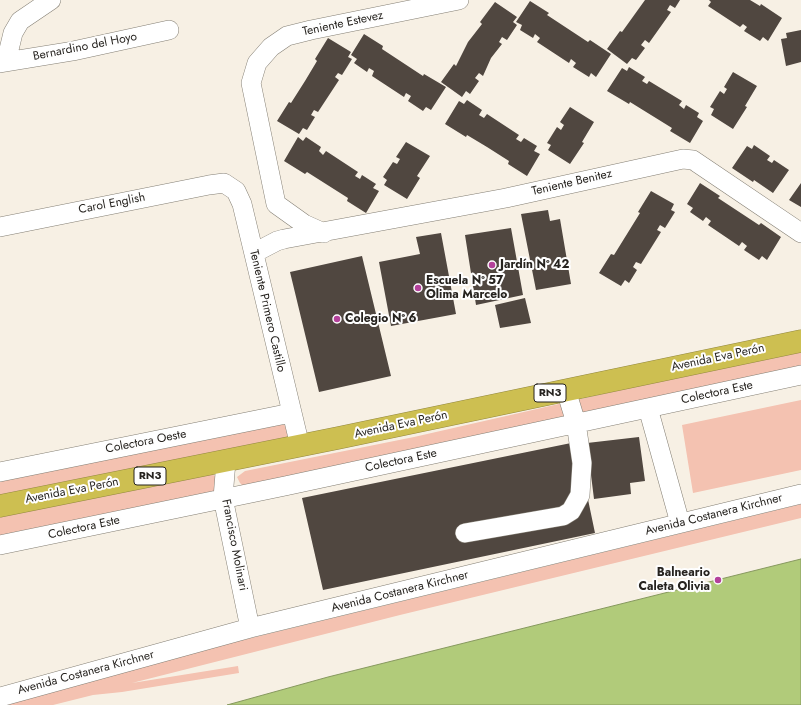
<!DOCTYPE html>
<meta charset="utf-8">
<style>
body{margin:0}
canvas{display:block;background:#f7f0e4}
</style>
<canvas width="801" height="705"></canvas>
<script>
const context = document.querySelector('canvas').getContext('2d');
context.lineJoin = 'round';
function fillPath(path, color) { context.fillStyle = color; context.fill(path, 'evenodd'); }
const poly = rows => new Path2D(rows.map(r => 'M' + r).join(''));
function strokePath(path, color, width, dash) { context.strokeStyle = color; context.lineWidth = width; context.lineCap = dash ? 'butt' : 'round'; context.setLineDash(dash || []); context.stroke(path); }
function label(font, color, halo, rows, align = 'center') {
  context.font = font + ' Jost,sans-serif'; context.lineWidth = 4; context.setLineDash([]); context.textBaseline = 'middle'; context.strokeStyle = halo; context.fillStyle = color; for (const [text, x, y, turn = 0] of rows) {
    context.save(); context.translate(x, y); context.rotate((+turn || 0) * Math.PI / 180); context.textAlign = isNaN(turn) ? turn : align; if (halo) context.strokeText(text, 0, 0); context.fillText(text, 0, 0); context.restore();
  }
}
fillPath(poly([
 [801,352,801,368,245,488,240,483,237,477,245,471,414,437,642,385],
 [801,400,801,470,693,493,682,425],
 [281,423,287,427,289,433,286,439,0,496,0,480],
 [210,474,216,476,220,480,213,493,0,537,0,517],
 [801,504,801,518,400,615,132,683,238,666,239,673,122,692,93,695,53,705,0,705,132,668,251,638]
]), '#f4c2b1');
const water = poly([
 [801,559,801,705,227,705,328,677,801,559]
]);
fillPath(water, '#b1cb7a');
strokePath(water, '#87995f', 1);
fillPath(poly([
 [645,0,680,0,675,8,670,5,667,10,671,12,649,43,645,40,641,45,645,48,636,60,632,58,627,64,607,49,620,31,622,32],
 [709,0,750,0,760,6,761,4,782,18,768,41,763,37,760,41,744,31,747,27,743,24,740,27,708,6,711,2],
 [530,1,549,13,547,15,588,42,590,40,611,54,596,77,591,73,589,77,573,67,576,63,571,59,569,63,537,42,540,38,535,34,533,38,520,30,522,25,516,22],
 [495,2,517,17,513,22,517,25,507,40,502,37,499,42,502,44,491,58,483,76,479,73,475,78,479,81,470,94,466,91,462,97,441,82,454,64,456,66,468,42,482,24,480,22],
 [801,30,801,62,786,66,781,39,787,38,786,33],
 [364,34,383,46,382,49,423,76,424,74,446,87,431,110,426,107,423,111,408,101,411,96,406,93,404,97,372,76,374,71,369,68,367,72,354,63,357,59,351,55],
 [328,38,351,52,348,57,352,59,342,75,338,73,335,77,339,80,318,112,314,110,311,115,315,117,307,130,303,128,299,134,277,121,289,102,291,103,305,81,317,61,315,59],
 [629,67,645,77,642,81,647,84,649,81,682,101,679,105,684,109,686,105,699,113,697,117,703,121,690,143,670,131,672,128,630,102,629,104,607,91,622,68,627,71],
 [733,72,757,86,745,106,747,107,733,129,711,115,714,109,710,107,720,91,724,94,727,89,724,87],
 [467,100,482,110,479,115,484,118,487,114,519,135,516,139,521,142,524,138,537,146,534,151,540,154,527,176,508,164,509,161,487,147,467,135,466,137,445,124,459,101,464,104],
 [570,107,594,122,582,142,584,143,570,164,548,150,551,145,547,143,557,127,561,130,564,125,560,122],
 [298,137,303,141,306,137,321,147,319,151,323,155,326,151,358,172,355,176,360,179,362,175,376,184,373,188,379,191,366,213,347,201,348,198,307,172,305,174,284,161],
 [406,142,430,156,417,176,420,178,407,199,384,185,387,180,383,177,393,162,397,164,400,159,396,157],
 [754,145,770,156,767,160,772,163,774,160,789,170,773,193,754,180,753,182,732,168,747,146,752,149],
 [700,183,720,196,718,198,759,225,761,223,781,237,767,260,762,256,759,260,744,250,747,246,742,242,739,246,708,225,711,221,706,217,703,221,690,212,693,208,687,204],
 [801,183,801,207,789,200],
 [651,191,674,204,671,210,675,212,665,228,660,225,657,230,661,232,641,264,636,262,633,267,637,270,629,283,625,280,621,286,599,273,611,254,614,255,640,213,638,212],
 [548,210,550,221,560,219,571,284,536,290,521,214],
 [511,228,523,295,476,305,465,235],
 [441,233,456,314,391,326,379,262,420,254,416,237],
 [362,256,391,376,319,392,290,272],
 [525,298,531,323,500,328,495,305],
 [639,437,645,481,630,483,631,494,594,499,587,443],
 [576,442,595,533,323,590,302,498]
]), '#504740');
const minor = poly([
 [6,62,13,33,20,21,51,0],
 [0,63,73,51,169,30],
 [0,227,209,185,224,183,236,191,242,204,300,446],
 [324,233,304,224,276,204,251,83,257,63,271,47,287,36,311,30,459,0],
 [254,253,277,241,284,239,506,198,683,159,693,160,801,233],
 [648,408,680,523],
 [226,461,223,498,250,628],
 [0,472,291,413],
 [465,533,563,516,571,511,580,495,582,463,576,423,566,390],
 [0,545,285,486,801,375],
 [0,697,250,628,801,494]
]);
const highway = poly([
 [0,506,338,438,801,341]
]);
strokePath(minor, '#847f74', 20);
strokePath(highway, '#938840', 23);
strokePath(minor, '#fff', 19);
strokePath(highway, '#cdbf51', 22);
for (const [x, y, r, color] of [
 [492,265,4,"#b4419b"],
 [418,288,4,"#b4419b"],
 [337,319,4,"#b4419b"],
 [718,580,4,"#b4419b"]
]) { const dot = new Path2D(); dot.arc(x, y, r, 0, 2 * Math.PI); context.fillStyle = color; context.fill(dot); strokePath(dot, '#fefefe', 1.5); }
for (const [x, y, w] of [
 [550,393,32],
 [150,476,32]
]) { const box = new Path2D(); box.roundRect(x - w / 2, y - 9, w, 18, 3); context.fillStyle = '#fefefe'; context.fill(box); strokePath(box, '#26231f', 1); }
label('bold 11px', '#26231f', null, [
 ["RN3",550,393],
 ["RN3",150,476]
]);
label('12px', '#26231f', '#fefefe', [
 ["Teniente Estevez",343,24,-12],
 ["Bernardino del Hoyo",85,47,-11],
 ["Teniente Benitez",572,183,-13],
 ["Carol English",112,204,-11],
 ["Teniente Primero Castillo",267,311,77],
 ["Avenida Eva Perón",718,358,-12],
 ["Colectora Este",717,393,-12],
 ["Avenida Eva Perón",401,425,-12],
 ["Colectora Oeste",146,442,-11],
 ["Colectora Este",401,461,-12],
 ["Avenida Eva Perón",72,491,-11],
 ["Avenida Costanera Kirchner",714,515,-14],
 ["Colectora Este",84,528,-12],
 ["Francisco Molinari",234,545,79],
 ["Avenida Costanera Kirchner",400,592,-14],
 ["Avenida Costanera Kirchner",86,673,-15]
]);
label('bold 12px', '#26231f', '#fefefe', [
 ["Jardín Nº 42",500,265],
 ["Escuela Nº 57",426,281],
 ["Olima Marcelo",426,295],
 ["Colegio Nº 6",345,319],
 ["Balneario",710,573,"right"],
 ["Caleta Olivia",710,587,"right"]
], 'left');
</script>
